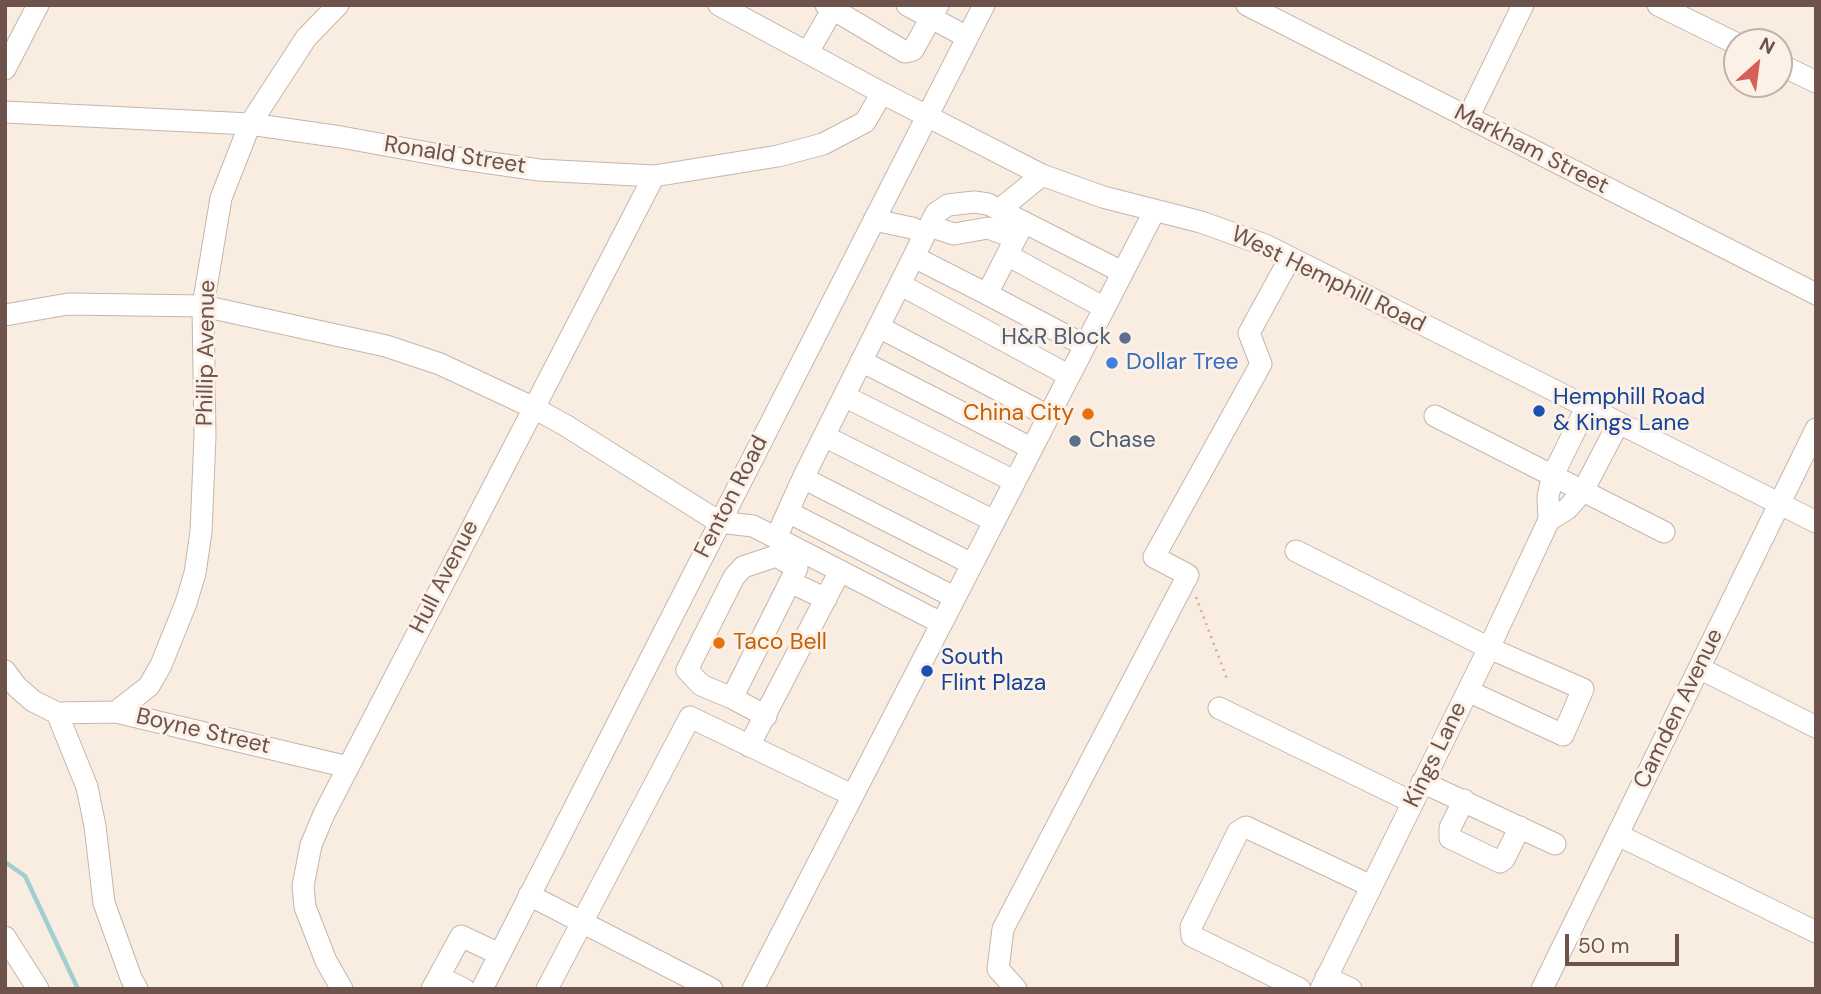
<!DOCTYPE html>
<style>
body{margin:0}
#map{position:relative;width:1821px;height:994px;overflow:hidden;background:#f9ede2;font-family:"DM Sans",sans-serif}
canvas{display:block}
.frame{position:absolute;inset:0;border:7px solid #6d534c;pointer-events:none}
.north{position:absolute;left:1723px;top:28px;width:70px;height:70px;box-sizing:border-box;background:#fcf1e7;border:2px solid #c3b2a9;border-radius:50%;rotate:28deg;font-size:19px;font-weight:700;line-height:28px;text-align:center;color:#6d534c}
.north::after{content:'';display:block;margin:auto;width:24px;height:32px;background:#d46056;clip-path:polygon(50% 0,100% 100%,50% 72%,0 100%)}
.scale{position:absolute;left:1565px;top:934px;width:114px;height:32px;box-sizing:border-box;border:4px solid #6d534c;border-top:0;padding-left:9px;font-size:21px;line-height:24px;white-space:nowrap;color:#6d534c;-webkit-text-stroke:5px #fcf1e7;paint-order:stroke}
</style>
<div id="map">
<canvas width="1821" height="994"></canvas>
<div class="frame"></div>
<div class="north">N</div>
<div class="scale">50 m</div>
</div>
<script>
const context = document.querySelector('canvas').getContext('2d');
context.lineJoin = 'round';
const poly = rows => new Path2D(rows.map(r => 'M' + r).join(''));
function strokePath(path, color, width, dash) { context.strokeStyle = color; context.lineWidth = width; context.lineCap = dash ? 'butt' : 'round'; context.setLineDash(dash || []); context.stroke(path); }
function label(font, color, halo, rows, align = 'center') {
  context.font = font + ' "DM Sans",sans-serif'; context.lineWidth = 6; context.setLineDash([]); context.textBaseline = 'middle'; context.strokeStyle = halo; context.fillStyle = color; for (const [text, x, y, turn = 0] of rows) {
    context.save(); context.translate(x, y); context.rotate((+turn || 0) * Math.PI / 180); context.textAlign = isNaN(turn) ? turn : align; if (halo) context.strokeText(text, 0, 0); context.fillText(text, 0, 0); context.restore();
  }
}
strokePath(poly([
 [5,862,25,876,78,989]
]), '#a1cfd0', 4.5);
const minor = poly([
 [719,5,882,93,1042,175,1103,197,1201,222,1265,245,1816,522],
 [826,5,905,52,913,50,938,5],
 [907,5,967,37],
 [1247,5,1816,294],
 [1658,5,1737,44],
 [808,52,835,5],
 [1779,64,1816,82],
 [5,69,38,5],
 [5,112,250,124,341,137,456,158,539,170,654,176,778,156,823,144,865,122,882,93],
 [1468,118,1523,5],
 [999,210,1042,175],
 [1024,222,987,294,1084,345],
 [929,226,954,234,988,228,1016,238],
 [925,234,936,213,948,205,974,202,988,204,1122,272],
 [1007,255,1103,307],
 [914,257,987,294],
 [901,285,1068,375],
 [5,315,68,304,203,306,386,346,440,364,532,407,565,425,719,522,753,526,941,623],
 [879,327,1048,416],
 [861,361,1031,448],
 [844,396,1014,481],
 [1435,416,1664,532],
 [824,436,994,521],
 [803,478,972,564],
 [788,512,954,597],
 [1549,520,1567,509,1583,491,1618,424],
 [776,538,803,478,925,234,912,228,874,220],
 [1296,551,1489,648,1583,689,1563,735,1468,691],
 [790,582,826,599],
 [1699,668,1816,727],
 [5,671,17,687,33,701,57,713,116,712,348,767],
 [732,698,701,685,687,670,734,577,743,567,776,556,797,568,732,698,766,716],
 [1219,708,1412,802],
 [116,712,149,686,161,665,186,603,195,573,201,532,205,436,203,306,221,198,250,124,306,38,338,5],
 [57,713,87,787,95,826,104,903,131,978,137,989],
 [749,746,840,571],
 [1422,782,1555,844],
 [1464,800,1450,828,1450,838,1500,862,1504,859,1520,827],
 [1618,835,1816,932],
 [529,895,712,989],
 [5,937,38,989],
 [439,977,464,989],
 [1326,977,1351,989],
 [342,989,326,961,305,907,303,886,311,845,324,814,654,176],
 [432,989,461,936,499,954],
 [482,989,984,5],
 [547,989,690,717,852,795],
 [753,989,1155,210],
 [1016,989,998,969,1003,929,1188,575,1154,557,1261,364,1249,333,1290,258],
 [1300,989,1192,936,1191,927,1238,832,1246,827,1371,886],
 [1321,989,1489,648,1549,520,1548,496,1553,475,1586,408],
 [1542,989,1816,429]
]);
strokePath(minor, '#c7b4ab', 23);
strokePath(poly([
 [1196,597,1227,679]
]), '#cfaca1', 2.5, [2, 5]);
strokePath(minor, '#fff', 21);
for (const [x, y, r, color] of [
 [1125,338,7,"#5c6f8a"],
 [1112,363,7,"#3f7fe0"],
 [1539,411,7,"#1a4fb4"],
 [1088,414,7,"#e8710a"],
 [1075,441,7,"#5c6f8a"],
 [719,643,7,"#e8710a"],
 [927,671,7,"#1a4fb4"]
]) { const dot = new Path2D(); dot.arc(x, y, r, 0, 2 * Math.PI); context.fillStyle = color; context.fill(dot); strokePath(dot, '#fcf1e7', 2.5); }
label('23px', '#6d534c', '#fcf1e7', [
 ["Markham Street",1531,150,27],
 ["Ronald Street",455,156,9],
 ["West Hemphill Road",1328,280,26],
 ["Phillip Avenue",207,353,-89],
 ["Fenton Road",732,497,-63],
 ["Hull Avenue",445,577,-63],
 ["Camden Avenue",1679,709,-64],
 ["Boyne Street",203,732,13],
 ["Kings Lane",1436,755,-64]
]);
label('23px', '#4e5e75', '#fcf1e7', [
 ["H&R Block",1111,338],
 ["Chase",1089,441,"left"]
], 'right');
label('23px', '#366cbe', '#fcf1e7', [
 ["Dollar Tree",1126,363]
], 'left');
label('23px', '#164399', '#fcf1e7', [
 ["Hemphill Road",1553,398],
 ["& Kings Lane",1553,424],
 ["South",941,658],
 ["Flint Plaza",941,684]
], 'left');
label('23px', '#c56008', '#fcf1e7', [
 ["China City",1074,414],
 ["Taco Bell",733,643,"left"]
], 'right');
</script>
